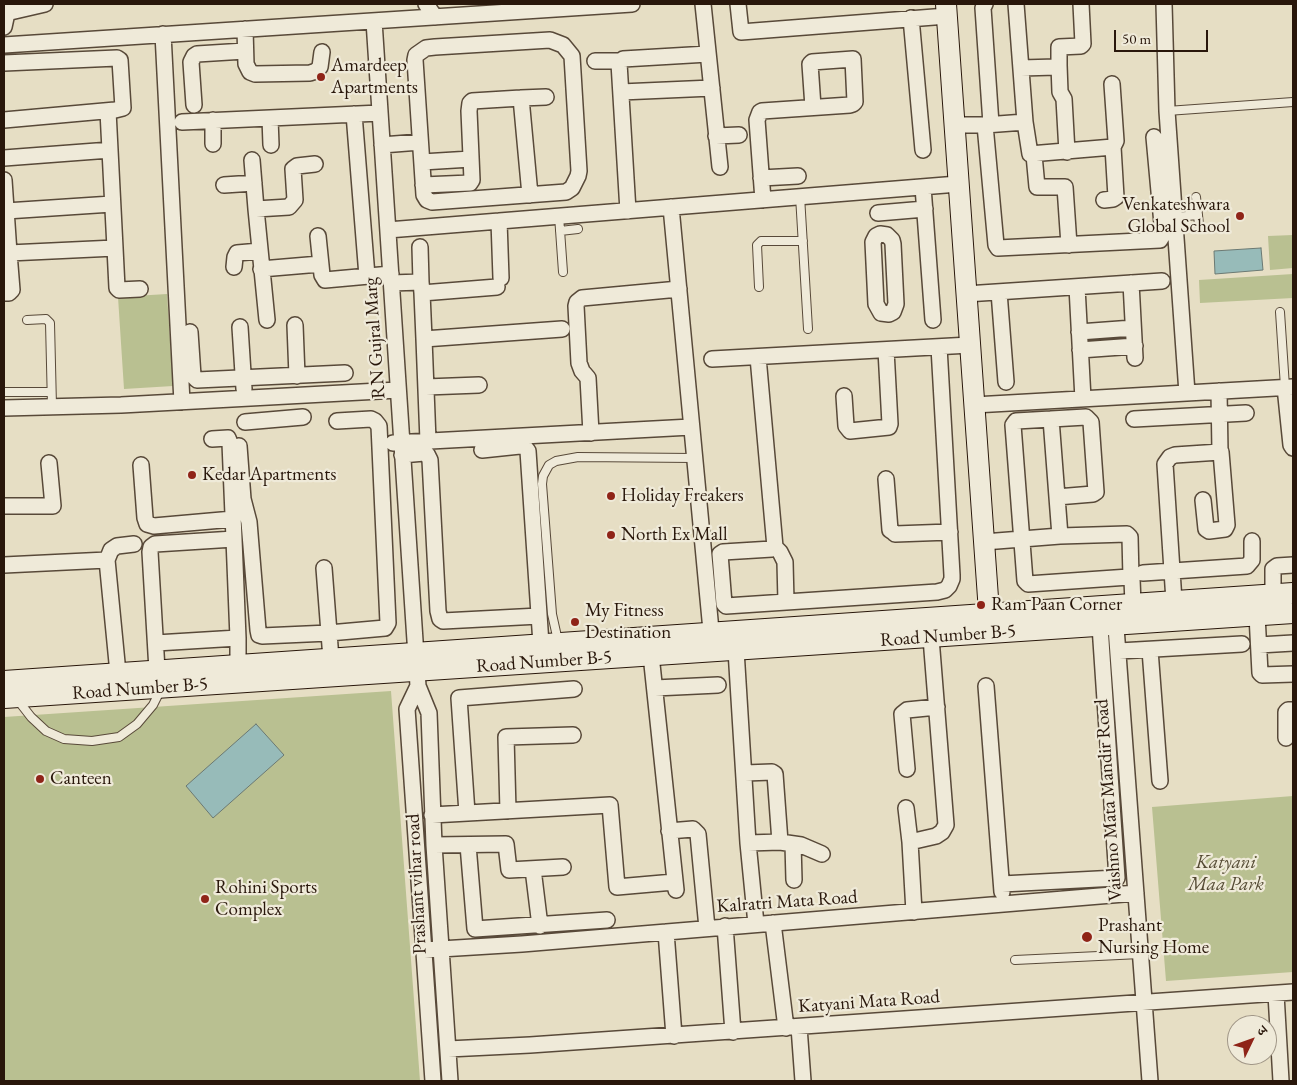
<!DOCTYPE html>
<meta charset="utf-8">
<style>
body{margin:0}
#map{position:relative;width:1297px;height:1085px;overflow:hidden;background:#e6dec4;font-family:"EB Garamond","Noto Serif Devanagari",serif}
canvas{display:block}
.frame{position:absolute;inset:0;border:5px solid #29170b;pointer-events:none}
.north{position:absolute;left:1227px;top:1015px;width:50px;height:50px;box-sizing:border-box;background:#efead9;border:1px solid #a09687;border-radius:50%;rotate:48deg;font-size:14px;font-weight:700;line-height:20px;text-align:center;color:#29170b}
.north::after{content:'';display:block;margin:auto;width:18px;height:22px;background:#8f2418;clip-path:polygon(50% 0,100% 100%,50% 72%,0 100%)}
.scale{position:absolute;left:1114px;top:30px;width:94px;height:22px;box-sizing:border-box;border:2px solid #29170b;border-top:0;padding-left:6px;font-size:15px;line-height:18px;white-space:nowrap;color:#29170b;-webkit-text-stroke:4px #efead9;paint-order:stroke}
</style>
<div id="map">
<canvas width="1297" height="1085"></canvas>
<div class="frame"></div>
<div class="north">उ</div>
<div class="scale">50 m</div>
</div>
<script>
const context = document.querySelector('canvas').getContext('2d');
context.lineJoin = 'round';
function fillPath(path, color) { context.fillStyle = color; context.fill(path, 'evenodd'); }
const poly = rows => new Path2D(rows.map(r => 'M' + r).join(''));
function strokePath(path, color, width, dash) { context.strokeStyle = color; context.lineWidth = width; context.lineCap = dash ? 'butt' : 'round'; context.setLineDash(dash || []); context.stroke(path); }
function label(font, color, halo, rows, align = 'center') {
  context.font = font + ' "EB Garamond",serif'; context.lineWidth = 4.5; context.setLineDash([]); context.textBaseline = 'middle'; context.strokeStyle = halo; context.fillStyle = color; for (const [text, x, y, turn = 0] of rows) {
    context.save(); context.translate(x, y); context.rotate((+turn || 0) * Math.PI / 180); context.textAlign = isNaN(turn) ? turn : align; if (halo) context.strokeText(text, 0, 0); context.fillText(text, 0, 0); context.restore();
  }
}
fillPath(poly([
 [1293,235,1293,268,1270,270,1268,236],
 [1293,274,1293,298,1200,303,1199,280],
 [167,294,173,386,124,389,118,297],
 [391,691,420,1081,4,1081,4,717],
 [1293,796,1293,972,1166,981,1152,807]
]), '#b9c091');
const water = poly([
 [1261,248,1263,270,1215,274,1214,251,1261,248],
 [256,724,284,755,213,818,186,786,256,724]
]);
fillPath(water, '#97bbb9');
strokePath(water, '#6b7973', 1);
const lane = poly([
 [1167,111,1293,102],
 [800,196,808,329],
 [1198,215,1199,225],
 [559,216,563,272],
 [1175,217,1198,215,1196,197],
 [560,231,578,229],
 [759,287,757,245,761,241,803,241],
 [1280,312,1285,387],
 [27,320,46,319,50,323,52,406],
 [4,392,51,392],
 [558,641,552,614,542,484,543,476,549,465,556,461,578,457,694,458],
 [17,699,31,717,46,731,64,739,92,741,119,737,137,724,153,705,161,689],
 [1015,960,1140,954]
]);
const street = poly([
 [426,4,435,17],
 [703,4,720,167],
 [738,4,741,32,947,16],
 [985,4,983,8,991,124],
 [1016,4,1025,122,1030,154,1113,147],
 [1164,4,1167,111,1187,393],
 [6,13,45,4],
 [911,18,923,150],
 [374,21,418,686,429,713,434,845,450,1081],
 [4,27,9,4],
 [245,29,246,64,250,72,255,74,310,73,316,71,320,67,322,52],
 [163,34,182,402],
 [550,40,563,45,572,56,579,171,578,176,572,188,566,192,432,202,427,200,424,195,415,60,416,55,426,48,435,47,550,40],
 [4,45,632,4],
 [595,61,621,61],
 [4,63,117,58,120,60,123,108,115,110,4,120],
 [1059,65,1060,92,1064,99,1067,152],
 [1021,68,1056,67,1059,65,1059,47,1081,46,1083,44,1081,4],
 [621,92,712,88],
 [194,105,191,62,194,56,197,54,245,51],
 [354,114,367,276],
 [270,118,271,145],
 [213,120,213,144],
 [182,122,380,113],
 [954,125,985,125,1025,122],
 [985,125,996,245,998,248,1160,240,1163,235,1154,137],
 [716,136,739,135],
 [382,145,420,142],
 [1034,155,1037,187,1065,187,1069,245],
 [4,158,110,150],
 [252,160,256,209],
 [422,162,471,159],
 [761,178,798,176],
 [4,180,9,253,115,248,108,111],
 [224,185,254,183],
 [423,185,470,183,472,180,469,111,470,103,472,101,521,98],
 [923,187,933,320],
 [530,195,521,98,546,97],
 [763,200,757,120,760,112,762,111,850,105,853,104,855,102,853,59,812,62,810,64,813,107],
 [1104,200,1113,199,1116,197,1113,147,1116,141,1112,84],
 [671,207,712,641],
 [6,211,112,204],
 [628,211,619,63,623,59,708,54],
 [878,213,925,209],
 [499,221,501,278],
 [388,230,958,184],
 [880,234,887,235,892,240,893,244,896,304,893,312,889,314,881,313,876,304,873,242,876,236,880,234],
 [318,236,322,275,325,280,391,274],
 [420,247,421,282],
 [115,248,117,288,119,290,140,289],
 [234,267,235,257,237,253,260,251],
 [261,269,320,264],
 [391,283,421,282,422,293,497,287],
 [1131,283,1135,358],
 [1077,287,1083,399],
 [999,292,1006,382],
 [4,293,9,293,12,290,9,253],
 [422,293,424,339,562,329],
 [966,294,1162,281],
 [267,320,256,209,289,207,295,200,293,169,297,166,315,164],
 [295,325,297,376],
 [240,327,244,389],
 [190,332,193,376,197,380,345,373],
 [1079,332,1133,328],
 [424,339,428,441],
 [1080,350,1135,346],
 [758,357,775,547,772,549,723,552,720,554,724,604,726,606,937,592,945,590,949,586,952,579,952,575,939,347],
 [712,359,970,345],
 [426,387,479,385],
 [1285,387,1291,445,1293,448],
 [844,396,846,426,850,431,889,427,890,424,886,350],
 [974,405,1293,387],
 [4,408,121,405,398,390],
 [1051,419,1060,536],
 [1134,419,1246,413],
 [245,422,303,417],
 [591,433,588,378,582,371,579,363,576,306,577,302,582,298,679,289],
 [393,443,691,427],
 [239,446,243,499,249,522,258,630,259,635,262,636,329,633,385,628,388,623,379,426,375,421,371,419,337,421],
 [482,450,520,446,524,446,528,451,541,644],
 [402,455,424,453,427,454,430,460,438,611,440,619,443,621,539,616],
 [141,465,145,518,147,524,154,526,233,519],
 [886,479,890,530,893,532,895,534,950,532],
 [1057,497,1093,494,1096,492,1091,422,1086,417,1016,421,1013,425,1025,581,1028,584,1129,577,1132,579,1133,604],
 [1203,500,1206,529,1209,531,1225,529,1227,525,1221,452],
 [4,506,53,506,49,463],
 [234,539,238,638],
 [984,542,1060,536,1127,534,1130,537,1131,578],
 [775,547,780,552,785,562,786,602],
 [4,565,107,560],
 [324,568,331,659],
 [1143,573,1247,566,1252,560,1252,541],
 [1273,595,1273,569,1277,566,1293,565],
 [1174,601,1165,464,1170,457,1175,455,1220,452,1219,391],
 [1115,614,1150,1081],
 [1257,615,1260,673,1262,675,1293,674],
 [156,643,238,638,238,665],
 [1259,645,1293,643],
 [736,650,748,843,756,924],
 [1150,650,1160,781],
 [1119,651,1242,644],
 [651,655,676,890],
 [157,670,150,552,151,547,155,544,234,539,230,443,228,438,212,439],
 [118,673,107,560,111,550,117,546,134,544],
 [418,686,407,709,433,1081],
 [986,686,1002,892],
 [655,688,718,685],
 [1286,738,1286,712,1288,710,1293,710],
 [907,769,902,714,907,710,937,707],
 [745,773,772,772,775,774,780,842],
 [906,808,910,842],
 [508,811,506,737,573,735],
 [467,813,459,698,574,689],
 [432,815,610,805,617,887,674,882],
 [669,831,693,829,698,834,707,928],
 [748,843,780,842,801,845,822,854],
 [793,844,794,880],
 [434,845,506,844,509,870,563,867],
 [468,845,475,929,607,920],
 [533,869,540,926],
 [1002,884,1117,878,1100,626],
 [914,912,910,842,936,836,942,832,946,825,931,638],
 [773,923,786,1028],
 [725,926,733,1032],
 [666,932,674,1036],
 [424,950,522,944,1136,893],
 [1276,994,1281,1081],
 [799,1027,803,1081],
 [448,1049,530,1045,1293,992]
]);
const secondary = poly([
 [946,4,990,626],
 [4,681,1293,593],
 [4,698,1293,613]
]);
strokePath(lane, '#584939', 10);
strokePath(street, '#584939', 18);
strokePath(secondary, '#29170b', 22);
strokePath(lane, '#efead9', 8);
strokePath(street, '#efead9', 15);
strokePath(secondary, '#efead9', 20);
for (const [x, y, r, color] of [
 [321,77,5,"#8f2418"],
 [1240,216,5,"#8f2418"],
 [192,475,5,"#8f2418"],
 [611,496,5,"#8f2418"],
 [611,535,5,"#8f2418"],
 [981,605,5,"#8f2418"],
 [575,622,5,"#8f2418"],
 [40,779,5,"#8f2418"],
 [205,899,5,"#8f2418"],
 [1087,937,6,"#8f2418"]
]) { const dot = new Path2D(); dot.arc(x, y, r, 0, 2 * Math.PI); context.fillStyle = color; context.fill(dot); strokePath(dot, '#efead9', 2); }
label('19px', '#29170b', '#efead9', [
 ["Amardeep",331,66],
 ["Apartments",331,88],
 ["Venkateshwara",1230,205,"right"],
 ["Global School",1230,227,"right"],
 ["Kedar Apartments",202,475],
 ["Holiday Freakers",621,496],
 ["North Ex Mall",621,535],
 ["Ram Paan Corner",991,605],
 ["My Fitness",585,611],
 ["Destination",585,633],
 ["Canteen",50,779],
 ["Rohini Sports",215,888],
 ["Complex",215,910],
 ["Prashant",1098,926],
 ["Nursing Home",1098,948]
], 'left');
label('19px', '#29170b', '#efead9', [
 ["RN Gujral Marg",375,338,-94],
 ["Road Number B-5",948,636,-4],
 ["Road Number B-5",544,662,-4],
 ["Road Number B-5",140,689,-4],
 ["Vaishno Mata Mandir Road",1109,800,-94],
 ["Prashant vihar road",417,884,-93],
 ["Kalratri Mata Road",787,902,-4],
 ["Katyani Mata Road",869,1002,-4]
]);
label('italic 19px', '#544a33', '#efead9', [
 ["Katyani",1226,863],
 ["Maa Park",1226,885]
]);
</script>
